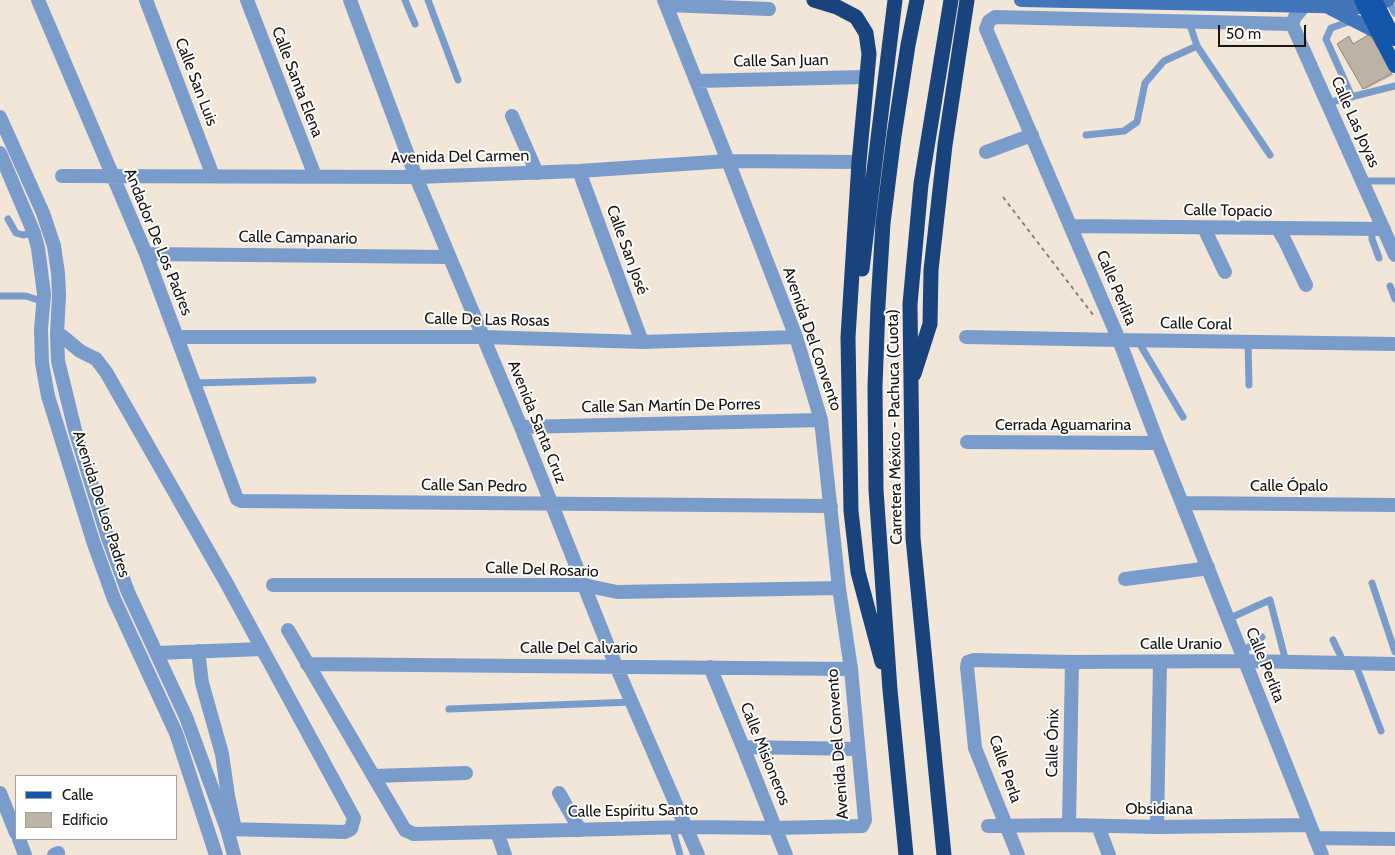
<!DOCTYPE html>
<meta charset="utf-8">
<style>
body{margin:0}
#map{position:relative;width:1395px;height:855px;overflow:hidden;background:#f2e6d8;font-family:Cabin,sans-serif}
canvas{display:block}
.legend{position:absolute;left:15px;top:775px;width:162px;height:65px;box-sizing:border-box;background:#fff;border:1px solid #a3a19f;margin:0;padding:6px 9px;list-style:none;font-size:15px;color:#18140f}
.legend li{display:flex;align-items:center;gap:10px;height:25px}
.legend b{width:25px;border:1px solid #a3a19f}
.scale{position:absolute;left:1218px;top:25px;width:88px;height:22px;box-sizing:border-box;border:2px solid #18140f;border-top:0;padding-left:6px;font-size:15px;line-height:18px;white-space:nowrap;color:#18140f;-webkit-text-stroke:4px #fff;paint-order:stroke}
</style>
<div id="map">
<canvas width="1395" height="855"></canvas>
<ul class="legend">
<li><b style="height:6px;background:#1357ad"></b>Calle</li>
<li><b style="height:14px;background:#beb2a5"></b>Edificio</li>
</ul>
<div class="scale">50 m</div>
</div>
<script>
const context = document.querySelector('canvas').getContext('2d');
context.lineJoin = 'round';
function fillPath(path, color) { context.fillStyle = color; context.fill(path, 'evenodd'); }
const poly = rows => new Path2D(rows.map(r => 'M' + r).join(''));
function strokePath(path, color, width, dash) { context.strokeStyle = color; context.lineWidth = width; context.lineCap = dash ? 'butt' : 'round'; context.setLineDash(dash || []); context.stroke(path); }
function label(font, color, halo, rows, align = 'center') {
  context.font = font + ' Cabin,sans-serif'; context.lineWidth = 4; context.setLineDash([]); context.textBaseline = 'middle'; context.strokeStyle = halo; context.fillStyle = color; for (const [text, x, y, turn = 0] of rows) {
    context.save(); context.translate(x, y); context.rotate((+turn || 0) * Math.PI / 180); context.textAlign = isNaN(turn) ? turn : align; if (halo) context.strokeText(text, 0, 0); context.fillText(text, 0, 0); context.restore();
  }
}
fillPath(poly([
 [1372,37,1393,75,1366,89,1364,88,1349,38,1354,45]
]), '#0003');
const building = poly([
 [1370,34,1392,73,1363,89,1337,44,1349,36,1353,44,1370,34]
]);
fillPath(building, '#beb2a5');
strokePath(building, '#8f8477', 1);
strokePath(poly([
 [1003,197,1094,316]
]), '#8a8278', 2, [4, 4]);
strokePath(poly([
 [405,0,415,24],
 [428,0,458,80],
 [1388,0,1395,13],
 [1351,21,1331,28,1326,39,1352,97],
 [1189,22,1197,46,1270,155],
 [1327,103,1395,86],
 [1086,135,1124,131,1137,122,1145,83,1164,61,1197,46],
 [1363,181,1395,181],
 [8,219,16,233,23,235,34,233],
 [1372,229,1372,239,1379,258],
 [1390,286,1395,299],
 [0,296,26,296,44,302],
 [1138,341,1183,417],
 [1248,342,1249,385],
 [194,383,313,380],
 [1372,583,1395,652],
 [1228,619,1270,600,1286,662],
 [1333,640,1344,663],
 [1241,653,1262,637],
 [1355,663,1381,731],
 [449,709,632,702],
 [672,827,680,855]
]), '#7a9ccb', 7);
strokePath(poly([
 [38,0,146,254,237,499,241,501,831,506],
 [146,0,213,176],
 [247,0,315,176],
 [350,0,416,177,521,427,616,666,698,855],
 [666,5,769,9],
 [1304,6,1295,17,1292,24,1395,255],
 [1292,24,995,17,989,21,986,29,1119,340,1158,443,1322,855],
 [696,81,866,77],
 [512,116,537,173],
 [986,152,1032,135],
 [579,171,642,342],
 [62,176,416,177,579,171,728,161,859,162],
 [1071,226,1384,229],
 [1204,228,1225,272],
 [1278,229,1285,241,1306,285],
 [146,254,449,257],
 [57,334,62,336,80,351,96,359,106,372,227,584,354,818,351,829,345,832,227,829],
 [177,337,483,337,642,342,796,337],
 [966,337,1119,340,1395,344],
 [521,427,821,420],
 [967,442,1158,443],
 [1183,503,1395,505],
 [1125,579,1202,569,1208,567],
 [273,585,584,585,617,592,839,588],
 [288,630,405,830,414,834,687,827,776,828,862,826,865,820,851,669,839,588,821,420,796,337,728,161,664,0],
 [198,651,202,683,222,754,228,796,235,829],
 [157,653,262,649],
 [307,664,851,669],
 [710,667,743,747,786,855],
 [743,747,858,749],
 [374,776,466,773],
 [0,793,16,833],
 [559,793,580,830],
 [1069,825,1072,662],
 [988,826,1069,825,1157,827,1310,825],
 [1098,826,1109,855],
 [1157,827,1160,662],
 [497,832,505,855],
 [1315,838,1395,839],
 [19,839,25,855],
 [54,855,58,853],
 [1018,855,975,748,967,667,968,662,974,660,1072,662,1245,661,1395,664]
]), '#7a9ccb', 14);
strokePath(poly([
 [0,117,43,213,54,246,58,273,59,295,57,334,58,361,75,430,107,535,128,592,186,717,227,829,234,855],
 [0,153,34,233,38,248,44,294,41,329,42,363,48,396,93,541,114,599,176,733,216,855]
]), '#7a9ccb', 14);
strokePath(poly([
 [1021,0,1364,7,1388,0],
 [1330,8,1377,32]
]), '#4375ba', 14);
strokePath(poly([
 [1361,0,1395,66]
]), '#1357ad', 14);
strokePath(poly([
 [814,0,837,7,856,17,866,33,869,54,859,162,848,337,851,511,858,572,882,662],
 [862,269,895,0],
 [914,374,930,324,931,270,945,145,967,0],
 [906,855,890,690,876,490,875,387,878,305,883,223,894,136,908,45,917,0],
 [944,855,913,538,910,304,921,184,951,0]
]), '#19437c', 15);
strokePath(poly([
 [1375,0,1395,39]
]), '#1357ad', 14);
label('16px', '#18140f', '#fff', [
 ["Calle San Juan",781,61,-1],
 ["Calle San Luis",196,82,69],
 ["Calle Santa Elena",297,82,69],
 ["Calle Las Joyas",1355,122,66],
 ["Avenida Del Carmen",460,157,-1],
 ["Calle Topacio",1228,211,1],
 ["Calle Campanario",298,238,1],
 ["Andador De Los Padres",158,242,68],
 ["Calle San José",627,250,70],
 ["Calle Perlita",1116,288,67],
 ["Calle De Las Rosas",487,320,1],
 ["Calle Coral",1196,324,1],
 ["Avenida Del Convento",812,339,71],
 ["Calle San Martín De Porres",671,406,-1],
 ["Avenida Santa Cruz",537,422,68],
 ["Cerrada Aguamarina",1063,425],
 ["Carretera México - Pachuca (Cuota)",895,427,-91],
 ["Calle San Pedro",474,486,1],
 ["Calle Ópalo",1289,486],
 ["Avenida De Los Padres",101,504,72],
 ["Calle Del Rosario",542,570,2],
 ["Calle Uranio",1181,644],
 ["Calle Del Calvario",579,648],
 ["Calle Perlita",1265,665,68],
 ["Calle Ónix",1053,743,-89],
 ["Avenida Del Convento",838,744,-94],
 ["Calle Misioneros",765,754,68],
 ["Calle Perla",1005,769,71],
 ["Obsidiana",1159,809],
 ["Calle Espíritu Santo",633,811,-1]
]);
</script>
